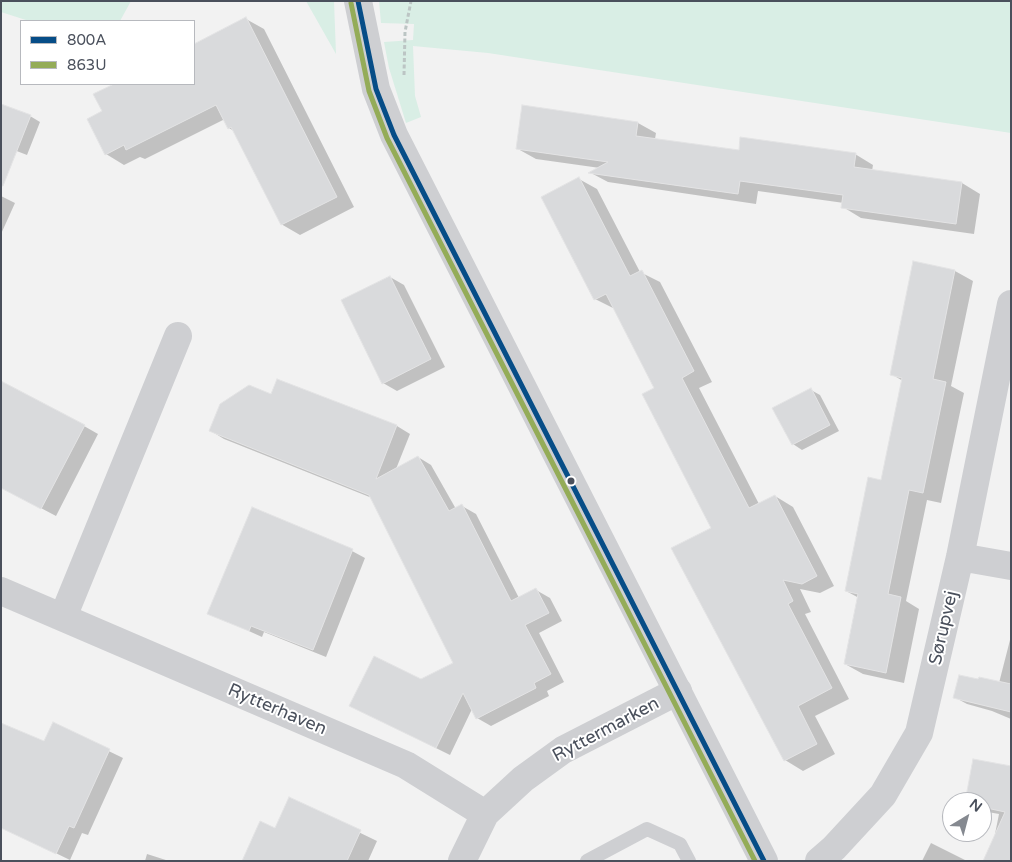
<!DOCTYPE html>
<meta charset="utf-8">
<style>
body{margin:0}
#map{position:relative;width:1012px;height:862px;overflow:hidden;background:#f2f2f2;font-family:"Varela Round",sans-serif}
canvas{display:block}
.frame{position:absolute;inset:0;border:2px solid #4a505c;pointer-events:none}
.legend{position:absolute;left:20px;top:20px;width:175px;height:65px;box-sizing:border-box;background:#fff;border:1px solid #b7b9be;margin:0;padding:6px 9px;list-style:none;font-size:15px;color:#4a505c}
.legend li{display:flex;align-items:center;gap:10px;height:25px}
.legend b{width:25px;border:1px solid #b7b9be}
.north{position:absolute;left:942px;top:792px;width:50px;height:50px;box-sizing:border-box;background:#fff;border:1px solid #b7b9be;border-radius:50%;rotate:37deg;font-size:14px;font-weight:700;line-height:20px;text-align:center;color:#4a505c}
.north::after{content:'';display:block;margin:auto;width:18px;height:22px;background:#858990;clip-path:polygon(50% 0,100% 100%,50% 72%,0 100%)}
</style>
<div id="map">
<canvas width="1012" height="862"></canvas>
<div class="frame"></div>
<ul class="legend">
<li><b style="height:6px;background:#064d87"></b>800A</li>
<li><b style="height:6px;background:#94ac58"></b>863U</li>
</ul>
<div class="north">N</div>
</div>
<script>
const context = document.querySelector('canvas').getContext('2d');
context.lineJoin = 'round';
function fillPath(path, color) { context.fillStyle = color; context.fill(path, 'evenodd'); }
const poly = rows => new Path2D(rows.map(r => 'M' + r).join(''));
function strokePath(path, color, width, dash) { context.strokeStyle = color; context.lineWidth = width; context.lineCap = dash ? 'butt' : 'round'; context.setLineDash(dash || []); context.stroke(path); }
function label(font, color, halo, rows, align = 'center') {
  context.font = font + ' "Varela Round",sans-serif'; context.lineWidth = 4; context.setLineDash([]); context.textBaseline = 'middle'; context.strokeStyle = halo; context.fillStyle = color; for (const [text, x, y, turn = 0] of rows) {
    context.save(); context.translate(x, y); context.rotate((+turn || 0) * Math.PI / 180); context.textAlign = isNaN(turn) ? turn : align; if (halo) context.strokeText(text, 0, 0); context.fillText(text, 0, 0); context.restore();
  }
}
fillPath(poly([
 [1,1,131,1,120,21,29,21,1,12],
 [306,1,334,1,336,54],
 [379,1,1011,1,1011,133,488,53,413,46,415,96,421,117,406,123,389,68,384,42,413,40,414,24,381,23]
]), '#d9eee5');
fillPath(poly([
 [246,19,264,29,354,207,300,235,281,224,234,131,229,128,225,119,145,159,140,157,124,165,106,154,104,111,95,95,117,84,194,84,194,45],
 [524,107,638,123,656,133,655,139,740,151,855,154,873,165,872,171,962,183,980,194,974,234,861,218,843,207,844,203,758,191,756,204,608,182,591,173,600,168,536,159,518,149],
 [30,116,40,122,27,155,1,145],
 [579,179,597,189,640,272,660,282,712,382,699,388,759,504,775,496,793,507,834,586,820,593,800,589,811,612,805,614,849,699,815,716,835,754,803,771,785,760,713,528,656,388,615,309,595,299],
 [1,196,15,203,1,234],
 [914,262,955,271,973,281,951,386,964,393,941,503,927,500,906,601,919,609,904,683,863,674,845,664,859,598,846,591,882,481,903,381,891,374],
 [390,277,404,285,445,367,397,391,383,383],
 [278,380,397,426,410,434,396,469,418,457,431,465,456,509,462,506,476,514,519,598,536,590,550,598,562,621,539,633,564,682,547,691,549,696,491,726,477,718,472,709,450,755,365,713,455,663,372,498,224,439,211,431,272,396],
 [811,390,820,395,839,431,802,450,793,444],
 [84,426,98,434,56,516,1,487],
 [352,551,365,558,326,657,264,632,262,637,209,613],
 [1011,636,1011,719,992,711,967,704,954,697,999,683],
 [53,724,123,758,88,835,82,833,70,860,10,831],
 [1011,767,1011,861,994,839,999,814,982,811,982,802,966,802],
 [290,799,377,841,368,861,243,861,276,829],
 [931,843,967,861,922,861],
 [147,854,169,861,145,861]
]), '#0003');
const building = poly([
 [246,17,337,197,281,225,231,127,228,129,216,105,126,150,124,145,105,155,87,119,102,111,93,94,114,84,194,84,194,44,246,17],
 [1,104,31,115,3,186,1,186,1,104],
 [522,105,638,122,636,136,739,150,740,137,856,153,854,167,962,182,956,224,841,208,843,195,740,181,738,194,588,173,608,162,516,149,522,105],
 [579,177,630,276,642,270,694,371,682,378,749,508,775,495,817,576,802,584,783,580,793,601,788,604,832,688,798,706,817,744,784,761,671,548,711,528,642,394,654,388,606,294,594,300,541,197,579,177],
 [913,261,955,270,933,379,946,382,923,493,909,490,888,594,901,597,886,673,844,664,858,594,845,591,868,477,881,480,902,378,890,375,913,261],
 [390,276,431,359,382,384,341,300,390,276],
 [277,379,397,425,376,479,418,456,449,511,462,504,511,601,536,588,549,613,525,625,551,674,534,683,536,688,476,719,463,693,436,748,349,706,374,656,421,679,453,663,369,495,209,431,220,404,249,385,271,394,277,379],
 [1,381,85,425,41,509,1,488,1,381],
 [811,388,830,425,792,445,772,408,811,388],
 [252,507,353,549,313,650,251,626,249,631,207,614,252,507],
 [959,675,978,679,979,677,1011,684,1011,712,953,698,959,675],
 [53,722,110,749,74,828,69,826,56,854,1,828,1,723,44,741,53,722],
 [973,759,1011,766,1011,861,983,861,1005,812,982,807,982,802,965,802,973,759],
 [289,797,361,830,347,861,242,861,260,821,275,828,289,797]
]);
fillPath(building, '#d9dadc');
strokePath(building, '#e3e3e4', 1);
strokePath(poly([
 [404,75,405,32,411,1]
]), '#bcc5c4', 3, [4, 2.5]);
strokePath(poly([
 [587,861,647,829,680,844,689,861]
]), '#cecfd2', 14);
strokePath(poly([
 [960,557,1011,566],
 [1,591,406,765,485,814],
 [63,617,178,336],
 [462,861,485,814,523,779,563,750,678,691],
 [819,861,834,848,883,795,919,733,960,557,1011,304]
]), '#cecfd2', 28);
strokePath(poly([
 [358,1,376,89,394,135,764,861]
]), '#cecfd2', 28);
strokePath(poly([
 [358,1,376,89,394,135,764,861]
]), '#064d87', 5);
strokePath(poly([
 [351,3,369,91,387,138,755,861]
]), '#94ac58', 5);
for (const [x, y, r, color] of [
 [571,481,4.5,"#4a505c"]
]) { const dot = new Path2D(); dot.arc(x, y, r, 0, 2 * Math.PI); context.fillStyle = color; context.fill(dot); strokePath(dot, '#fff', 2); }
label('18px', '#4a505c', '#fff', [
 ["Sørupvej",944,628,-77],
 ["Rytterhaven",277,710,23],
 ["Ryttermarken",606,730,-28]
]);
</script>
